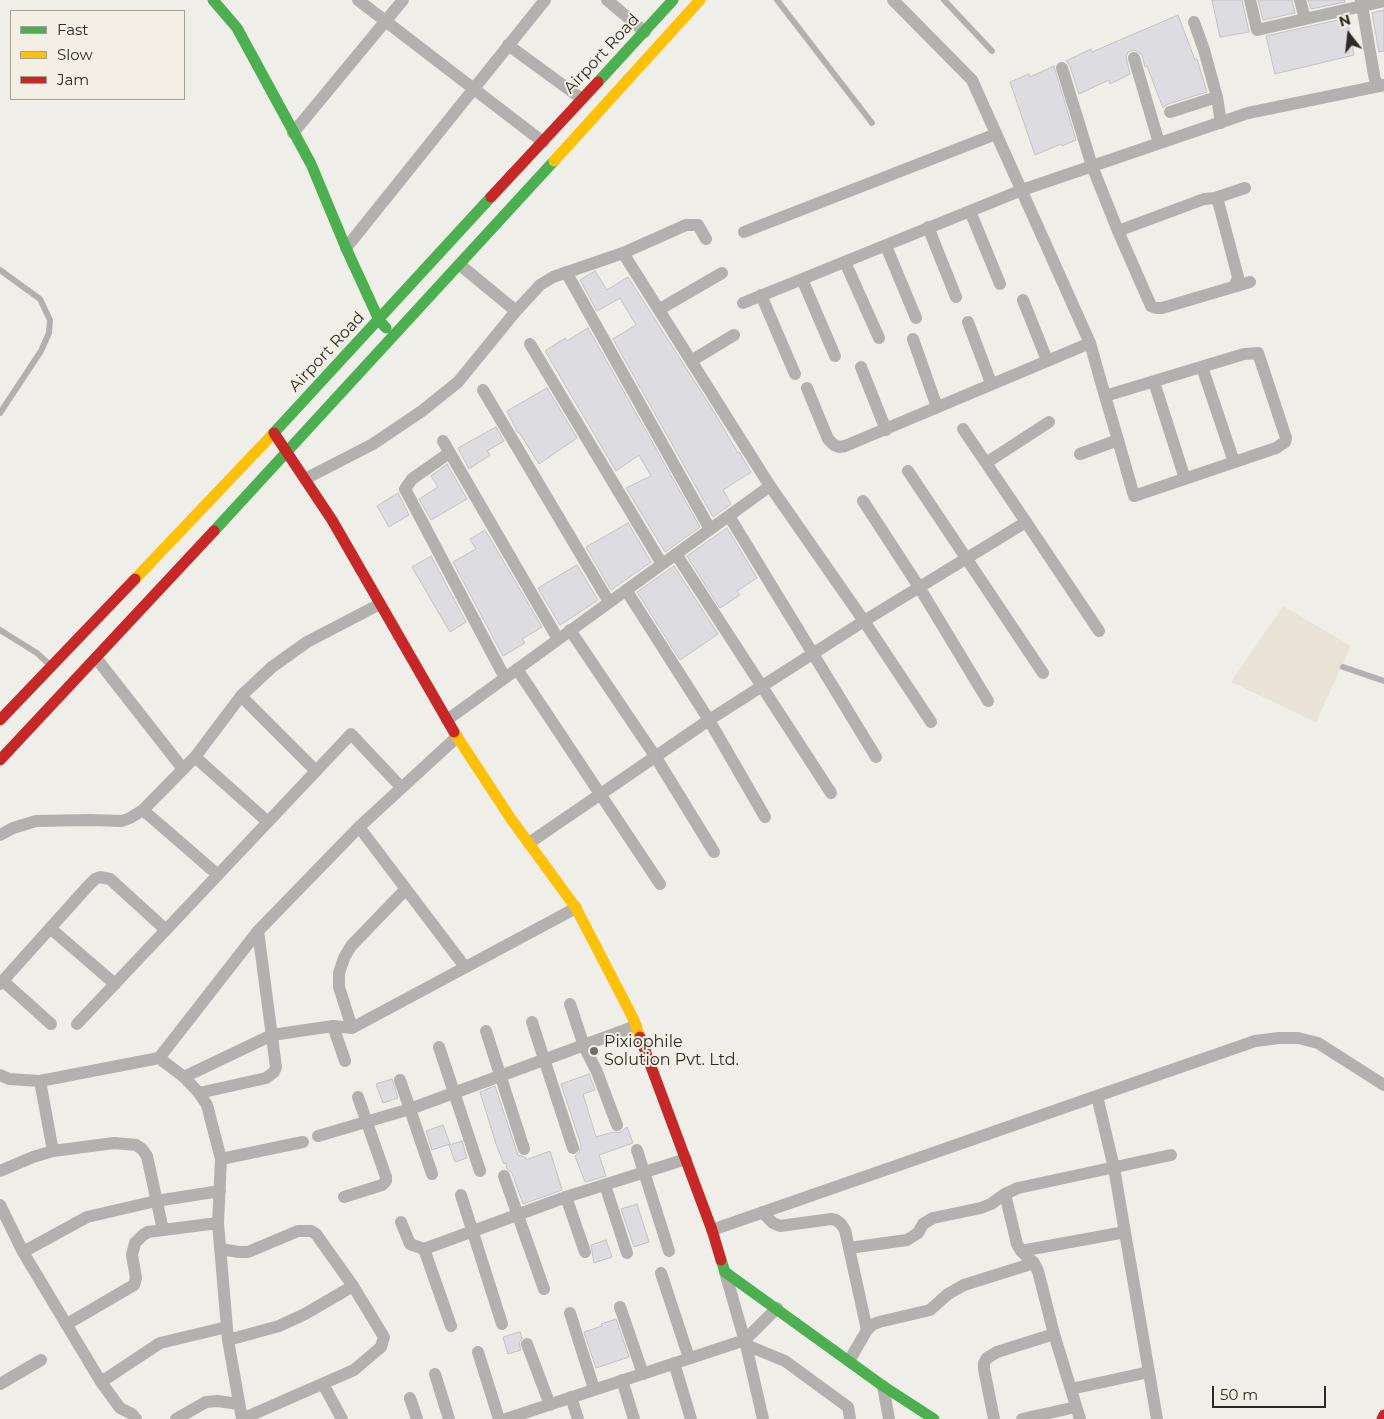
<!DOCTYPE html>
<style>
body{margin:0}
#map{position:relative;width:1384px;height:1419px;overflow:hidden;background:#f0eee8;font-family:Montserrat,sans-serif}
canvas{display:block}
.legend{position:absolute;left:10px;top:10px;width:175px;height:90px;box-sizing:border-box;background:#f4efe4;border:1px solid #a4a098;margin:0;padding:6px 9px;list-style:none;font-size:15px;color:#2c2a26}
.legend li{display:flex;align-items:center;gap:10px;height:25px}
.legend b{width:25px;border:1px solid #a4a098}
.north{position:absolute;left:1324px;top:10px;width:50px;height:50px;-webkit-text-stroke:4px #f4efe4;paint-order:stroke;rotate:344deg;font-size:14px;font-weight:700;line-height:20px;text-align:center;color:#2c2a26}
.north::after{content:'';display:block;margin:auto;width:18px;height:22px;background:#2c2a26;clip-path:polygon(50% 0,100% 100%,50% 72%,0 100%)}
.scale{position:absolute;left:1212px;top:1386px;width:114px;height:22px;box-sizing:border-box;border:2px solid #2c2a26;border-top:0;padding-left:6px;font-size:15px;line-height:18px;white-space:nowrap;color:#2c2a26;-webkit-text-stroke:4px #f4efe4;paint-order:stroke}
</style>
<div id="map">
<canvas width="1384" height="1419"></canvas>
<ul class="legend">
<li><b style="height:6px;background:#4caf50"></b>Fast</li>
<li><b style="height:6px;background:#ffc107"></b>Slow</li>
<li><b style="height:6px;background:#c62828"></b>Jam</li>
</ul>
<div class="north">N</div>
<div class="scale">50 m</div>
</div>
<script>
const context = document.querySelector('canvas').getContext('2d');
context.lineJoin = 'round';
function fillPath(path, color) { context.fillStyle = color; context.fill(path, 'evenodd'); }
const poly = rows => new Path2D(rows.map(r => 'M' + r).join(''));
function strokePath(path, color, width, dash) { context.strokeStyle = color; context.lineWidth = width; context.lineCap = dash ? 'butt' : 'round'; context.setLineDash(dash || []); context.stroke(path); }
function label(font, color, halo, rows, align = 'center') {
  context.font = font + ' Montserrat,sans-serif'; context.lineWidth = 4; context.setLineDash([]); context.textBaseline = 'middle'; context.strokeStyle = halo; context.fillStyle = color; for (const [text, x, y, turn = 0] of rows) {
    context.save(); context.translate(x, y); context.rotate((+turn || 0) * Math.PI / 180); context.textAlign = isNaN(turn) ? turn : align; if (halo) context.strokeText(text, 0, 0); context.fillText(text, 0, 0); context.restore();
  }
}
fillPath(poly([
 [1283,606,1351,646,1316,722,1231,682]
]), '#e9e3d7');
const building = poly([
 [1212,0,1242,0,1249,32,1220,37,1212,0],
 [1258,0,1292,0,1295,13,1263,20,1258,0],
 [1308,0,1345,0,1345,2,1311,9,1308,0],
 [1384,10,1384,51,1379,52,1372,13,1384,10],
 [1178,15,1195,60,1197,59,1207,92,1168,104,1163,108,1147,66,1145,67,1142,55,1135,50,1128,52,1126,57,1130,74,1110,84,1109,80,1079,94,1070,66,1066,61,1091,49,1092,52,1178,15],
 [1347,18,1354,55,1275,74,1266,36,1347,18],
 [1054,66,1076,140,1062,146,1061,144,1035,155,1010,82,1029,74,1030,77,1054,66],
 [595,271,607,290,628,277,714,412,738,453,739,452,751,472,723,490,731,504,713,517,613,339,636,325,620,298,597,311,580,280,595,271],
 [588,328,700,527,665,552,626,488,651,476,639,455,616,471,545,351,565,338,567,341,588,328],
 [547,388,577,438,539,464,519,432,518,433,507,411,547,388],
 [496,427,504,441,487,451,490,455,469,469,458,448,496,427],
 [447,464,467,499,431,520,419,499,438,487,431,476,447,464],
 [398,493,409,515,389,527,377,506,398,493],
 [628,523,651,562,611,590,586,547,628,523],
 [727,528,757,578,737,591,740,595,720,608,687,556,727,528],
 [485,530,542,627,522,639,525,643,503,656,453,562,476,549,470,539,485,530],
 [431,556,466,622,450,632,412,567,431,556],
 [577,565,598,600,560,625,538,588,577,565],
 [674,566,718,634,680,660,637,592,674,566],
 [589,1074,595,1090,583,1094,596,1137,613,1132,619,1133,627,1127,633,1143,599,1155,606,1176,585,1182,575,1156,579,1153,581,1145,561,1084,589,1074],
 [392,1079,398,1098,383,1103,376,1084,392,1079],
 [495,1086,518,1155,525,1157,526,1160,550,1151,562,1190,523,1204,512,1173,507,1169,506,1163,504,1164,496,1144,480,1092,495,1086],
 [443,1125,450,1144,432,1150,426,1131,443,1125],
 [462,1141,467,1158,455,1162,449,1145,462,1141],
 [637,1204,649,1242,634,1247,621,1209,637,1204],
 [606,1240,612,1257,594,1263,591,1245,606,1240],
 [616,1319,629,1357,596,1368,584,1332,602,1326,601,1324,616,1319],
 [520,1332,522,1338,519,1343,521,1350,508,1354,503,1337,520,1332]
]);
fillPath(building, '#dddce1');
strokePath(building, '#c3c2c2', 1);
strokePath(poly([
 [777,0,872,123],
 [944,0,992,51],
 [0,270,40,299,50,320,49,333,41,351,0,413],
 [0,630,37,653,50,665],
 [1343,667,1384,681]
]), '#b3b1b0', 6);
strokePath(poly([
 [358,0,543,142],
 [607,0,645,32],
 [1250,0,1257,30,1384,1],
 [1300,0,1305,19],
 [1361,0,1376,86],
 [1194,22,1204,50,1217,97,1221,123],
 [508,45,582,99],
 [1134,58,1159,143],
 [1062,68,1092,166,1118,231,1151,306,1156,308,1162,308,1250,282],
 [1170,112,1217,97],
 [293,133,403,0],
 [1215,198,1245,188],
 [970,211,1000,284],
 [928,227,956,297],
 [1118,231,1204,199,1215,198,1218,201,1238,277,1235,285],
 [744,232,996,134],
 [886,246,916,318],
 [346,248,545,0],
 [623,253,770,486,864,621,931,722],
 [845,262,879,338],
 [460,265,516,311,540,285,553,277,623,253,686,225,698,225,706,239],
 [566,272,710,529],
 [802,279,835,356],
 [761,295,795,374],
 [1023,300,1047,360],
 [743,303,1022,190,1248,113,1384,85],
 [660,309,722,273],
 [968,322,991,383],
 [913,339,937,407],
 [1090,343,1105,396,1118,440,1134,496,1276,448,1285,442,1286,438,1258,353,1244,354,1105,396],
 [530,344,662,564],
 [691,361,734,335],
 [861,367,886,430],
 [1202,367,1234,462],
 [1154,382,1185,479],
 [807,388,828,439,834,445,839,447,845,446,1090,343,972,80,893,0],
 [483,390,609,602],
 [443,441,558,639],
 [449,453,412,479,405,489,505,678],
 [1080,454,1118,440],
 [986,463,1049,422],
 [908,471,1043,673],
 [305,479,373,444,422,411,458,382,516,311],
 [863,501,919,587,988,701],
 [729,516,876,757],
 [1026,522,1099,631],
 [676,554,831,793],
 [626,590,709,720,765,817],
 [570,630,655,756,714,852],
 [96,658,183,769],
 [517,669,660,884],
 [241,696,316,771],
 [447,720,770,486],
 [195,757,268,822],
 [143,810,218,875],
 [359,827,465,967],
 [0,835,13,828,36,821,89,820,122,821,130,818,143,810,195,757,241,696,272,667,307,642,380,604],
 [529,843,709,720,864,621,1026,522,963,429],
 [50,928,115,984],
 [3,981,51,1024],
 [0,984,88,886,95,879,100,877,110,879,166,930],
 [570,1004,584,1046,597,1072,617,1125],
 [532,1022,573,1148],
 [77,1024,351,734,401,787],
 [333,1026,345,1061],
 [352,1028,339,987,339,973,344,958,351,946,406,889],
 [486,1031,524,1149],
 [439,1047,480,1171],
 [159,1058,258,931],
 [0,1075,9,1079,40,1081,159,1058,184,1077,199,1093,207,1105,221,1159,218,1223,228,1340,242,1419],
 [184,1077,272,1035,333,1026,352,1028,576,908],
 [400,1080,432,1174],
 [40,1081,53,1151],
 [199,1093,266,1078,274,1072,276,1067,258,931,359,827,457,737],
 [1097,1096,1114,1168,1157,1419],
 [318,1136,410,1109,636,1026],
 [637,1150,669,1251],
 [221,1159,303,1142],
 [0,1171,33,1157,53,1151,114,1143,136,1145,142,1149,147,1156,163,1230,218,1223],
 [504,1176,544,1289],
 [605,1185,627,1253],
 [1005,1194,1018,1188,1171,1155],
 [461,1195,502,1324],
 [344,1197,382,1185,386,1181,386,1177,358,1097],
 [566,1197,585,1252],
 [0,1205,23,1252,101,1382,120,1408,132,1414,136,1419],
 [762,1212,773,1223,780,1226,831,1219,836,1220,841,1224,845,1230,849,1248,867,1330],
 [401,1222,410,1244,424,1249,566,1197,686,1159],
 [712,1230,1255,1041,1279,1038,1298,1038,1318,1043,1384,1085],
 [849,1248,907,1240,918,1233,923,1224,933,1218,981,1208,991,1204,1005,1194,1017,1244,1021,1251,1034,1263,1038,1271,1054,1334,1080,1419],
 [221,1249,239,1252,248,1252,298,1231,311,1231,316,1234,353,1286],
 [424,1249,451,1326],
 [1021,1251,1125,1232],
 [23,1252,87,1217,156,1201,220,1191],
 [725,1272,746,1345,763,1419],
 [661,1273,689,1358],
 [620,1307,643,1374],
 [570,1313,594,1389],
 [67,1324,134,1285,136,1278,132,1255,135,1243,143,1235,148,1232,163,1230],
 [228,1340,279,1326,305,1314,353,1286,384,1337,381,1347,354,1370,242,1419],
 [527,1344,550,1405],
 [746,1345,785,1361,848,1407,850,1419],
 [478,1352,499,1419],
 [849,1361,867,1330,872,1325,879,1322,930,1310,948,1294,964,1285,1034,1263],
 [674,1363,691,1419],
 [435,1374,449,1419],
 [622,1380,634,1419],
 [101,1382,160,1343,227,1327],
 [0,1384,41,1360],
 [323,1384,342,1419],
 [883,1386,889,1419],
 [1071,1389,1149,1372],
 [571,1397,578,1419],
 [410,1398,417,1419],
 [176,1419,206,1402,217,1401,239,1404],
 [506,1419,745,1340,777,1308],
 [994,1419,984,1369,984,1363,987,1358,997,1352,1054,1334],
 [1022,1419,1076,1407]
]), '#b3b1b0', 12);
strokePath(poly([
 [213,0,237,28,311,164,346,248,379,320,386,328],
 [598,82,673,0],
 [271,436,491,197],
 [214,531,554,161],
 [721,1260,725,1272,883,1386,934,1419]
]), '#4caf50', 11);
strokePath(poly([
 [554,161,700,0],
 [135,579,271,436],
 [454,732,511,819,576,908,633,1018,640,1037]
]), '#ffc107', 11);
strokePath(poly([
 [491,197,598,82],
 [274,433,332,520,454,732],
 [0,720,135,579],
 [0,760,214,531],
 [640,1037,712,1230,721,1260],
 [1382,1419,1384,1415]
]), '#c62828', 11);
for (const [x, y, r, color] of [
 [594,1051,5,"#716f6a"]
]) { const dot = new Path2D(); dot.arc(x, y, r, 0, 2 * Math.PI); context.fillStyle = color; context.fill(dot); strokePath(dot, '#f4efe4', 2); }
label('16px', '#2c2a26', '#f4efe4', [
 ["Airport Road",602,54,-47],
 ["Airport Road",327,352,-47]
]);
label('16px', '#2c2a26', '#f4efe4', [
 ["Pixiophile",604,1042],
 ["Solution Pvt. Ltd.",604,1060]
], 'left');
</script>
